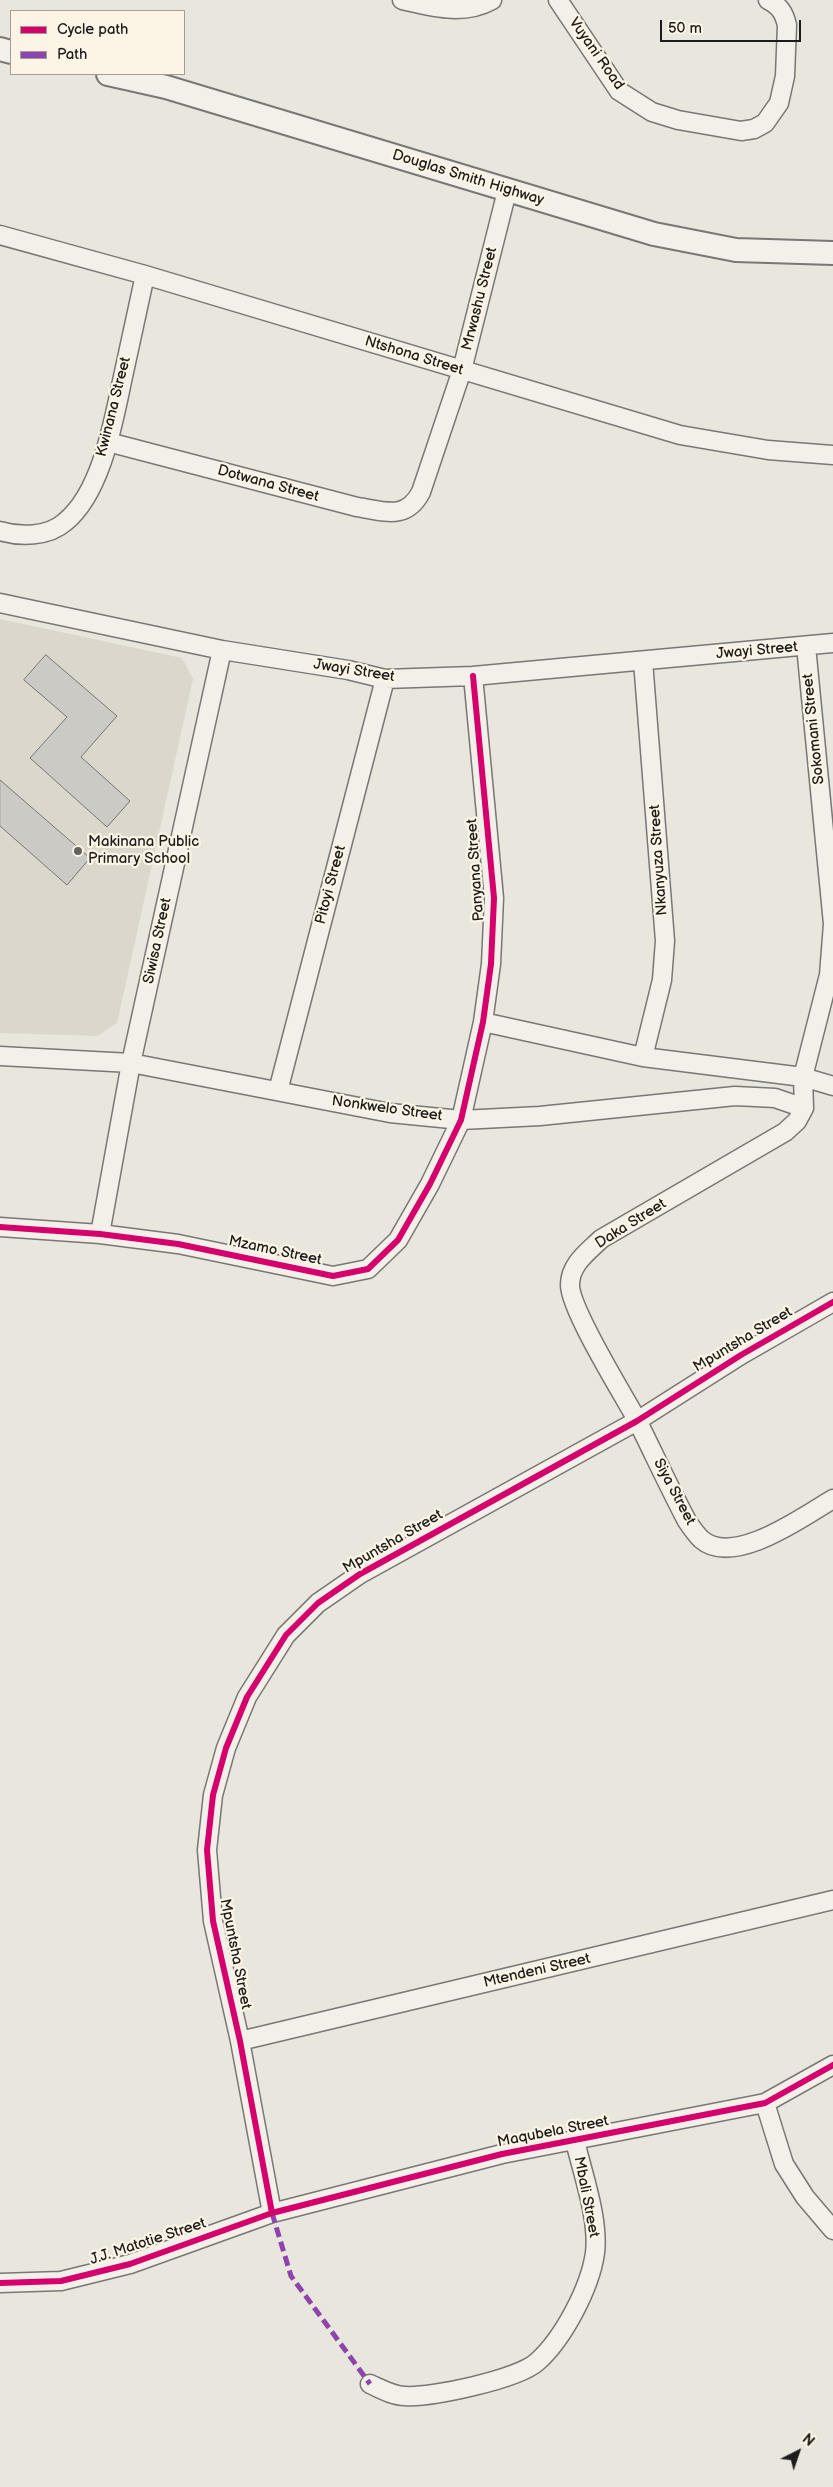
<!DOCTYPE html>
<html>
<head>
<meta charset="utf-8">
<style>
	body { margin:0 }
	#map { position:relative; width:833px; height:2487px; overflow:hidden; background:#e9e6de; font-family:"Balsamiq Sans",sans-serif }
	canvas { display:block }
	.legend { position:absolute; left:10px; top:10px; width:175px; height:65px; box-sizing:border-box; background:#fcf5e5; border:1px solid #a29e95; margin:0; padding:6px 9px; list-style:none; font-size:15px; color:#1c1c1c }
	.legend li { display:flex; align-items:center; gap:10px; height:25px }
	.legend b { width:25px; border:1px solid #a29e95 }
	.north { position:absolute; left:773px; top:2427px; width:50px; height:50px; -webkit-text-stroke:4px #fcf5e5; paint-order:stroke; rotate:41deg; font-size:14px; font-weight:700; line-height:20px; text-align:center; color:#1c1c1c }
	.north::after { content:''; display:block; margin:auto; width:18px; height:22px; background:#1c1c1c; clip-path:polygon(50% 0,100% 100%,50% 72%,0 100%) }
	.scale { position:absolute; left:660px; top:20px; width:141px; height:22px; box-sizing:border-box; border:2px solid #1c1c1c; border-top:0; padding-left:6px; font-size:15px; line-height:18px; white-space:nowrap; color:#1c1c1c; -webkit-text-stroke:4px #fcf5e5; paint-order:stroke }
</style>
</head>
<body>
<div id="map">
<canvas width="833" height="2487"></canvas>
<ul class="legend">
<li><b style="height:6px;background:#d6006c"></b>Cycle path</li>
<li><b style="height:6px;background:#8e44ad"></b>Path</li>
</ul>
<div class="north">N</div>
<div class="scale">50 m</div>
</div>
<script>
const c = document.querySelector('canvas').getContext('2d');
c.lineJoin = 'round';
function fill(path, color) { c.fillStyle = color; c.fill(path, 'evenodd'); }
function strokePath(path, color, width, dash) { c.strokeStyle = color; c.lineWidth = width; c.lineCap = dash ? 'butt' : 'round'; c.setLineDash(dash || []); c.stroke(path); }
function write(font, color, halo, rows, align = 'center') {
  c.font = font + ' "Balsamiq Sans",sans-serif'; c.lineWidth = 4.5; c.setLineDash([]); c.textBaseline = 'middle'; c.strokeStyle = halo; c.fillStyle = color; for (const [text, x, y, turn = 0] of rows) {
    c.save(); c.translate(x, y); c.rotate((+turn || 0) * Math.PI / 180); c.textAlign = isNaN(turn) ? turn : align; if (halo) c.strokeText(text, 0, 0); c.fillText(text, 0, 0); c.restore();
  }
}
const built = new Path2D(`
	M0 619 182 658 193 679 117 1023 98 1036 0 1033Z`);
const building = new Path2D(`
	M46 655 117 716 81 757 130 801 107 827 30 758 67 717 24 680Z
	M0 780 90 858 67 885 0 826Z`);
const minor = new Path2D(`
	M402 0C433 7 463 16 492 0
	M558 0 619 91 652 112 678 120 741 131 754 129 765 123 779 103 785 76 787 25C784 13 780 6 768 0
	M0 235 145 275 680 435 768 450 833 455
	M108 442 357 507C384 511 406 521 421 492L462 370 507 191
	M0 531C20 537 48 537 65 522 103 491 114 417 124 372 131 340 138 307 145 275
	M0 603 222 650 348 670 385 679 473 676 833 643
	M806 646 833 924 829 975 803 1077 804 1108 797 1121 785 1132 601 1239C588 1252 570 1264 570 1285 570 1309 622 1393 636 1418 653 1452 669 1487 687 1521 691 1527 696 1534 701 1539 733 1568 804 1516 833 1499
	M483 1022 643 1057 803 1077 833 1086
	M0 1056 131 1063 390 1113 461 1120 540 1116 735 1096 775 1098 804 1108
	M643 1057 662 980 665 941 643 661
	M278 1091 385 679
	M0 1227 100 1234 178 1244 333 1276 368 1269 398 1240 430 1184 461 1120 483 1022 491 964 494 898 473 676
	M100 1234 131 1063 222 650
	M240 2041 833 1900
	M765 2103 784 2164 805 2197 833 2230
	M272 2213 240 2041 213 1921 207 1850 213 1795 226 1748 247 1697 286 1635 318 1603 360 1574 637 1421 741 1355 833 1302
	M0 2283 61 2281 130 2264 272 2213 502 2154 765 2103 833 2065
	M370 2384C381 2389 393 2396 405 2396 431 2398 518 2379 537 2362 563 2339 590 2288 595 2253 599 2219 583 2175 575 2141`);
const tertiary = new Path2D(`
	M0 49 11 52
	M108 74 166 87 654 234 736 250 833 253`);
const quiet = new Path2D(`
	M272 2213 291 2276 370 2384`);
const cycleway = new Path2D(`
	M0 1227 100 1234 178 1244 333 1276 368 1269 398 1240 430 1184 461 1120 483 1022 491 964 494 898 473 676
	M272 2213 240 2041 213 1921 207 1850 213 1795 226 1748 247 1697 286 1635 318 1603 360 1574 637 1421 741 1355 833 1302
	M0 2283 61 2281 130 2264 272 2213 502 2154 765 2103 833 2065`);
const markers = [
	[78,851,5,"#646360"]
];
const streetNames = [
	["Vuyani Road",596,54,55],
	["Douglas Smith Highway",468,178,17],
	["Mrwashu Street",480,299,-76],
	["Ntshona Street",414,356,17],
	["Kwinana Street",114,407,-76],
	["Dotwana Street",268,484,15],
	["Jwayi Street",757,651,-5],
	["Jwayi Street",354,671,9],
	["Sokomani Street",814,729,-96],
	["Nkanyuza Street",659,860,-94],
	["Panyana Street",476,870,-94],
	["Pitoyi Street",331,885,-75],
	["Siwisa Street",158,941,-78],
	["Nonkwelo Street",387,1109,8],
	["Daka Street",631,1224,-32],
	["Mzamo Street",275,1251,12],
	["Mpuntsha Street",743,1340,-31],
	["Siya Street",674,1492,62],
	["Mpuntsha Street",393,1542,-30],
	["Mpuntsha Street",235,1954,79],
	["Mtendeni Street",537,1971,-13],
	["Maqubela Street",553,2132,-11],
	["Mbali Street",586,2197,79],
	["J.J. Matotie Street",148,2242,-18]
];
const poiNames = [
	["Makinana Public",88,842],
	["Primary School",88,859]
];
fill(built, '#dbd7cd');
fill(building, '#cccac4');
strokePath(building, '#787773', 1);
strokePath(minor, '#787773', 21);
strokePath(tertiary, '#787773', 26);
strokePath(minor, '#f3f0ea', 18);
strokePath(tertiary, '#f3f0ea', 22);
strokePath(quiet, '#8e44ad', 5, [10, 5]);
strokePath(cycleway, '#d6006c', 6);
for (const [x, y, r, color] of markers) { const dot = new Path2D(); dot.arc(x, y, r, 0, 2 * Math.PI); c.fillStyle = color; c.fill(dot); strokePath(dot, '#fcf5e5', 2); }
write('15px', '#1c1c1c', '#fcf5e5', streetNames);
write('15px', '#1c1c1c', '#fcf5e5', poiNames, 'left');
</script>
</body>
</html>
